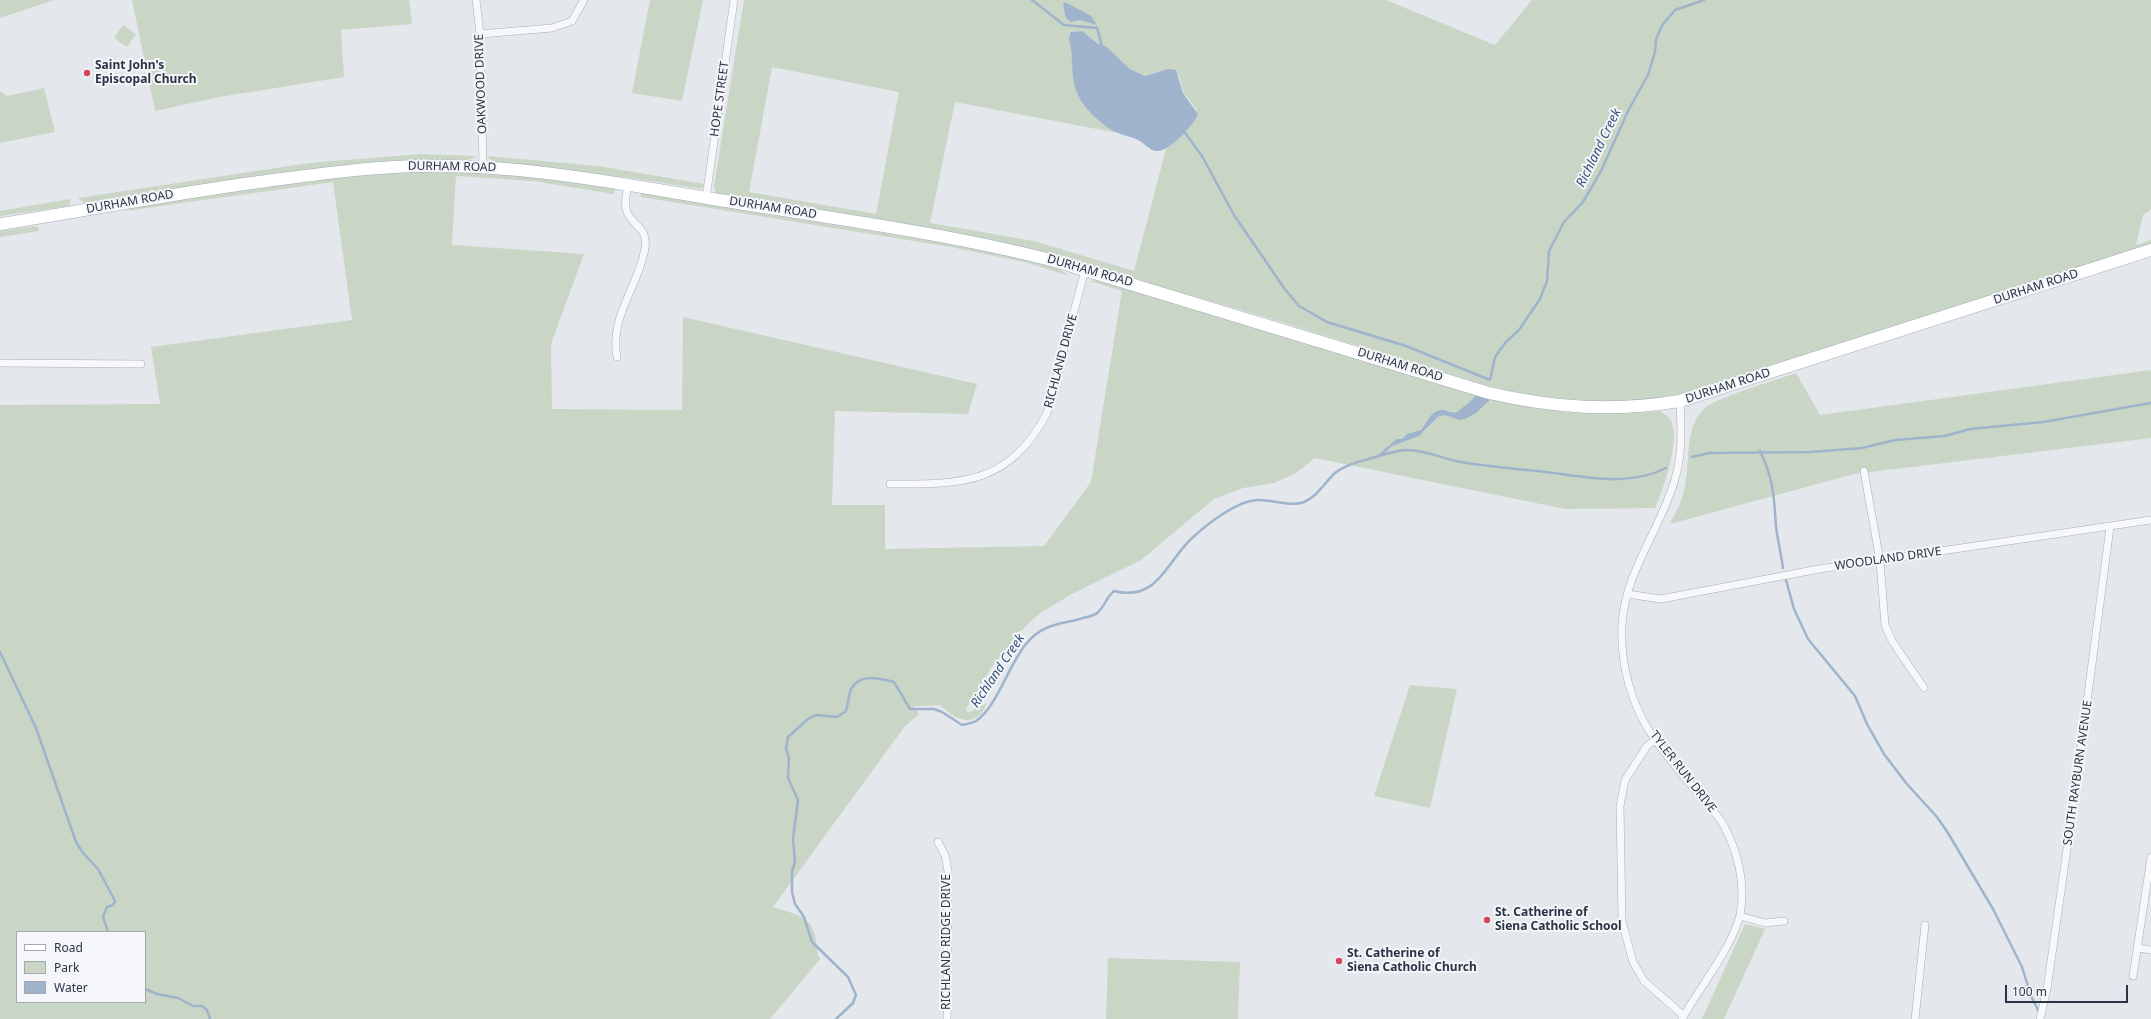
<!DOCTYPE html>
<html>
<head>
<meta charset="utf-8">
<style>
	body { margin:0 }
	#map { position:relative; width:2151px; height:1019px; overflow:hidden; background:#e4e7ec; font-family:"Noto Sans",sans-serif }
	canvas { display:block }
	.legend { position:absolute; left:16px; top:931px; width:130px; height:72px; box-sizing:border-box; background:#f4f6f9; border:1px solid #a4a8b1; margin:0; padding:5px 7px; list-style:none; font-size:12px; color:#2b3445 }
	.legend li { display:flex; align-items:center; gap:8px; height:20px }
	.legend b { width:20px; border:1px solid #a4a8b1 }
	.scale { position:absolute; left:2005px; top:985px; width:123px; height:18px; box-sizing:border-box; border:2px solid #2b3445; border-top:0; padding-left:5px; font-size:12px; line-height:14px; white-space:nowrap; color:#2b3445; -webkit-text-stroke:3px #f4f6f9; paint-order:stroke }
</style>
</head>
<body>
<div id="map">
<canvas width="2151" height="1019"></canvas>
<ul class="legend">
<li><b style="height:5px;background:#fff"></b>Road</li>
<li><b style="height:11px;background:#c9d6c5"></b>Park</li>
<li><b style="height:11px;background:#9fb4cc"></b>Water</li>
</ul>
<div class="scale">100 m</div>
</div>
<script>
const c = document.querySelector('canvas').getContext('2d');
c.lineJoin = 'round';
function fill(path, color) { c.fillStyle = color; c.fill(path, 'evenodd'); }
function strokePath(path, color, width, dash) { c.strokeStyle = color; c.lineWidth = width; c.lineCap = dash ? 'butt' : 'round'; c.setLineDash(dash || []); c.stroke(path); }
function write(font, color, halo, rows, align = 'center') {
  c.font = font + ' "Noto Sans",sans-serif'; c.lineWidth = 4; c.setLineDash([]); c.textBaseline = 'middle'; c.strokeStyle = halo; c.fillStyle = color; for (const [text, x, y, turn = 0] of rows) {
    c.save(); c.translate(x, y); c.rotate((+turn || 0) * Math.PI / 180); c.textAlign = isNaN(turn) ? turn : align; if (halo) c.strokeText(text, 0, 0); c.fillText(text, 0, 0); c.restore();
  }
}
const green = new Path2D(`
	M0 0H54L0 18Z
	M132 0H409L412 24 341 30 344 77 219 97 155 111Z
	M650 0H703L682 101 632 93Z
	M744 0H1386L1495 45 1532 0H2151V209L2143 215 2136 245 2151 240V245L1690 392 1632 402 1594 404 1534 397 1478 383 1265 317 1034 250 988 239 716 193 714 186ZM1064 2 1096 25 1079 20 1064 9ZM1082 31 1097 43 1107 47 1130 69 1145 76 1168 69 1179 75 1184 93 1197 110 1185 132 1166 149 1134 271 1034 241 930 223 955 102 1118 133 1099 122 1077 94 1069 32ZM772 67 899 92 876 214 749 192Z
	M123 25 136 34 127 47 114 38Z
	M44 88 55 132 0 143V91L7 96Z
	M420 154 477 156 467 161 264 176 84 203 78 198 309 163Z
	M488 156 598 166 705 184 701 189 632 178 499 163 489 159Z
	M391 171H474L607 186 615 189 614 194 533 181 456 176 452 245 584 254 551 344 552 409 682 410 683 317 977 384 968 414 835 411 832 505H885V549L1044 546 1091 482 1122 291 1090 281 1103 280 1531 407C1574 414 1617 415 1661 411 1663 414 1668 416 1670 419 1682 437 1663 490 1655 508L1565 509 1315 458 1296 473 1274 483 1243 488 1214 499 1141 560 1072 594 1040 613 1020 632 991 668 966 709 968 713 987 703C975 731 955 719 940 705L913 706 919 714 905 726 773 907C787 912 810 915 814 932 817 941 815 949 820 959L770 1019H0V405L160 404 151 347 352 320 333 182 125 211 133 207 172 198ZM1473 399 1460 420 1444 415 1438 417 1425 431 1413 438 1389 447 1396 440 1402 439 1407 434 1421 430 1429 417 1443 410 1457 412ZM17 932H145V1002H17Z
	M641 193 989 250 1055 266 1069 276 1028 263 951 247 641 197Z
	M71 199 69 206 0 216V211Z
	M35 226 38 227 39 231 0 237V231Z
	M2151 370V438L1854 474 1670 524C1675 513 1682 502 1684 490 1691 465 1683 428 1705 408 1718 397 1776 380 1796 373L1820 415Z
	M1410 685 1457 689 1430 808 1374 796Z
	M1745 924 1765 929 1724 1019H1702Z
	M1108 958 1240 962 1238 1019H1106Z`);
const water = new Path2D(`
	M1065 2 1091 16 1097 25 1079 20 1071 22 1066 18 1063 4Z
	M1082 31 1097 43 1107 47 1130 69 1145 76 1168 69 1176 70 1183 93 1198 114C1195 124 1170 150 1159 151 1150 152 1146 144 1138 140 1132 137 1125 136 1118 133 1103 127 1084 109 1077 93 1070 77 1074 57 1069 39L1070 32Z
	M1475 395 1490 400 1476 413 1465 419 1460 420 1444 415 1438 417 1419 436 1387 448 1396 439H1402L1407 434 1421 430C1427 422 1431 409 1444 410 1449 411 1452 413 1457 412L1473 399Z`);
const stream = new Path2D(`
	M1032 0 1064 25 1097 28 1102 46
	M1183 130 1202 156 1234 215 1284 288 1299 306 1327 322 1406 346 1490 380 1495 357 1505 343 1519 330 1540 299 1547 281 1549 251 1564 222 1583 202 1601 171 1629 109 1648 75 1655 52 1656 39 1663 24 1675 10 1704 0
	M1760 451C1774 480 1774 497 1776 527 1778 541 1781 554 1783 568
	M1379 456 1389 447
	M1692 457 1709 453 1810 452 1862 448 1895 440 1945 436 1970 429 2043 422 2151 403
	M1786 580 1794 609 1808 639 1855 696 1867 724 1884 754 1906 783 1937 817 1948 833 1993 909 2022 967 2031 996 2038 1010
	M0 652 36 728 76 842 83 853 98 869 115 901 113 905 107 907 103 917 108 932
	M145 989 157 994 178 998 193 1006H202L207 1010 210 1019
	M836 1019 853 1003 856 995 848 977 812 942 804 917 795 904 792 892V871L795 862 793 839 798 800 788 778 789 759 786 748 788 737 808 719 816 715 837 717 846 711C848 704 849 695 851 689 860 673 879 678 894 682L910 709H934L942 712 962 725C966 724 973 723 976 721 997 707 1009 664 1026 644 1043 623 1060 625 1083 618 1087 617 1094 616 1097 613 1105 607 1106 597 1114 591 1157 602 1166 563 1191 539 1206 525 1237 500 1259 500 1273 500 1290 507 1304 502 1318 496 1325 482 1335 473 1346 464 1359 462 1372 458 1383 455 1396 450 1408 450 1425 450 1444 459 1461 462 1490 467 1518 469 1546 472 1586 477 1629 487 1666 468`);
const street = new Path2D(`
	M476 0 480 34 483 167
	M480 34 552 28 572 21 584 0
	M706 198 734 0
	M617 357C609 317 639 286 645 248 648 229 635 227 628 214 623 206 627 192 628 183
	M0 363 141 364
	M1680 401C1681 428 1683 452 1675 479 1661 529 1625 571 1622 625 1620 666 1632 708 1656 741 1671 762 1689 782 1705 802 1711 809 1720 817 1724 826 1738 852 1746 885 1740 915 1733 946 1698 990 1682 1019
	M1864 471 1880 561 1885 625 1892 641 1924 688
	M890 484C963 484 1009 485 1047 413L1085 270
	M1627 594 1661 599 1819 569 2151 520
	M1655 740 1647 746 1625 780 1620 806 1622 921 1633 962 1644 981 1684 1016
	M938 842 945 855 948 871 947 1019
	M1740 916 1765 923 1784 921
	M2138 948 2151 950
	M2133 976 2151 857
	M1915 1019 1925 925
	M2040 1019 2047 989 2075 793 2110 527`);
const primary = new Path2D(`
	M0 224C94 209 187 191 281 179 327 173 373 167 419 166 517 164 611 182 707 198 823 217 941 232 1055 261L1489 393C1555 408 1613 412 1680 401L2151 250`);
const markers = [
	[87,73,4,"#d1495b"],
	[1487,920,4,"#d1495b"],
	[1339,961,4,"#d1495b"]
];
const poiNames = [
	["Saint John's",95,66],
	["Episcopal Church",95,80],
	["St. Catherine of",1495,913],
	["Siena Catholic School",1495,927],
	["St. Catherine of",1347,954],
	["Siena Catholic Church",1347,968]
];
const streetNames = [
	["OAKWOOD DRIVE",481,84,-92],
	["HOPE STREET",720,99,-82],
	["DURHAM ROAD",452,167,1],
	["DURHAM ROAD",130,202,-10],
	["DURHAM ROAD",773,208,9],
	["DURHAM ROAD",1090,271,16],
	["DURHAM ROAD",2036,287,-18],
	["RICHLAND DRIVE",1061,361,-75],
	["DURHAM ROAD",1400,365,17],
	["DURHAM ROAD",1728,386,-18],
	["WOODLAND DRIVE",1888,559,-8],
	["TYLER RUN DRIVE",1683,772,52],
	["SOUTH RAYBURN AVENUE",2078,773,-82],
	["RICHLAND RIDGE DRIVE",947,942,-90]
];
const waterNames = [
	["Richland Creek",1599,148,-64],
	["Richland Creek",998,671,-56]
];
fill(green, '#c9d6c5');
fill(water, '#9fb4cc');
strokePath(stream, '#9fb4cc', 2.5);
strokePath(street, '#a9aeb7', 8);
strokePath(primary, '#a3abb8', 13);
strokePath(street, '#f7f8fa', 7);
strokePath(primary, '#fff', 12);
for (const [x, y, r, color] of markers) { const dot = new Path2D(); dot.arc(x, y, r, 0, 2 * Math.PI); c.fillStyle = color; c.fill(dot); strokePath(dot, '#f4f6f9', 1.5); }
write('bold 12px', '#2b3445', '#f4f6f9', poiNames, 'left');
write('12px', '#2b3445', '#f4f6f9', streetNames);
write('italic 13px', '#34527a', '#f4f6f9', waterNames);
</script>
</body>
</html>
